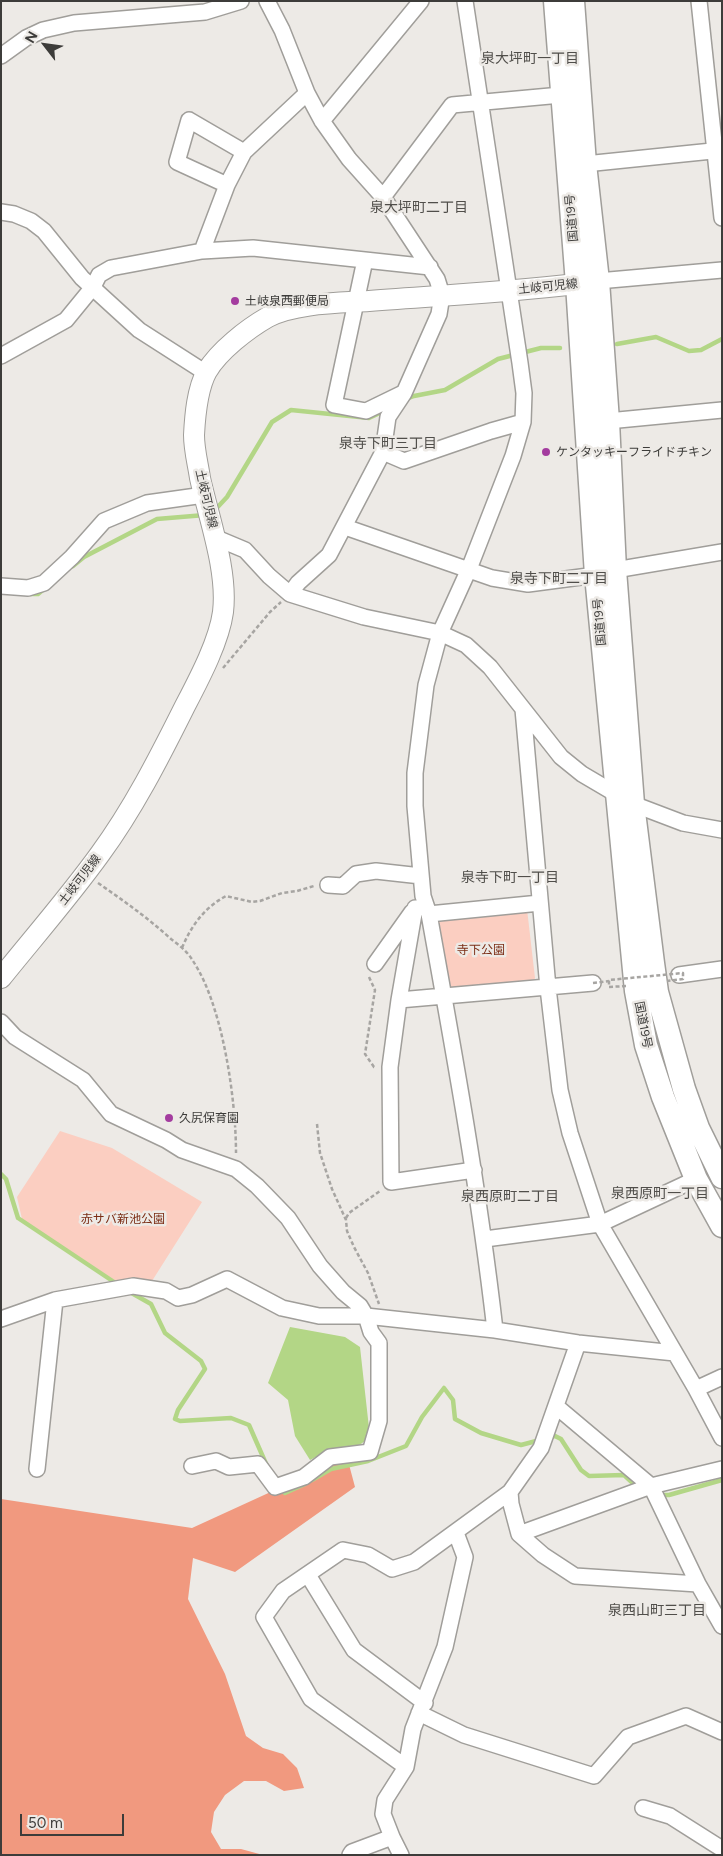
<!DOCTYPE html>
<html>
<head>
<meta charset="utf-8">
<style>
	body { margin:0 }
	#map { position:relative; width:723px; height:1856px; overflow:hidden; background:#edeae6; font-family:Figtree,sans-serif }
	canvas { display:block }
	.frame { position:absolute; inset:0; border:2px solid #3d3c3a; pointer-events:none }
	.north { position:absolute; left:20px; top:20px; width:50px; height:50px; -webkit-text-stroke:4px #edeae6; paint-order:stroke; rotate:300deg; font-size:14px; font-weight:700; line-height:20px; text-align:center; color:#3d3c3a }
	.north::after { content:''; display:block; margin:auto; width:18px; height:22px; background:#3d3c3a; clip-path:polygon(50% 0,100% 100%,50% 72%,0 100%) }
	.scale { position:absolute; left:20px; top:1814px; width:104px; height:22px; box-sizing:border-box; border:2px solid #3d3c3a; border-top:0; padding-left:6px; font-size:15px; line-height:18px; white-space:nowrap; color:#3d3c3a; -webkit-text-stroke:4px #edeae6; paint-order:stroke }
</style>
</head>
<body>
<div id="map">
<canvas width="723" height="1856"></canvas>
<div class="frame"></div>
<div class="north">N</div>
<div class="scale">50 m</div>
</div>
<script>
const c = document.querySelector('canvas').getContext('2d');
c.lineJoin = 'round';
function fill(path, color) { c.fillStyle = color; c.fill(path, 'evenodd'); }
function strokePath(path, color, width, dash) { c.strokeStyle = color; c.lineWidth = width; c.lineCap = dash ? 'butt' : 'round'; c.setLineDash(dash || []); c.stroke(path); }
function write(font, color, halo, rows, align = 'center') {
  c.font = font + ' Figtree,"Noto Sans JP",sans-serif'; c.lineWidth = 5; c.setLineDash([]); c.textBaseline = 'middle'; c.strokeStyle = halo; c.fillStyle = color; for (const [text, x, y, turn = 0] of rows) {
    c.save(); c.translate(x, y); c.rotate((+turn || 0) * Math.PI / 180); c.textAlign = isNaN(turn) ? turn : align; if (halo) c.strokeText(text, 0, 0); c.fillText(text, 0, 0); c.restore();
  }
}
const green = new Path2D(`
	M527 909 535 978 533 982 453 988 448 985 438 919Z
	M60 1131 112 1148 202 1202 152 1281 114 1280 22 1219 17 1197Z`);
const forest = new Path2D(`
	M347 1457 355 1487 235 1572 193 1558 188 1599 225 1674 246 1736 263 1748 283 1754 297 1768 304 1788 284 1791 266 1781H244L225 1795 214 1812 211 1832 221 1849H241L263 1855H1V1499L192 1528Z`);
const water = new Path2D(`
	M290 1327 345 1337 360 1347 369 1428 365 1441 358 1446 331 1449 310 1460 295 1436 288 1400 268 1383Z`);
const stream = new Path2D(`
	M617 344 656 337 689 351 701 350 722 339
	M406 399 414 396 445 390 498 359 541 348H560
	M214 511 227 497 272 422 291 410 369 418 386 410
	M73 566 84 557 157 519 205 515
	M30 594H38L45 588
	M1 1174 6 1179 18 1218 117 1284
	M128 1291 151 1304 165 1333 201 1361 205 1369 178 1410 175 1419 180 1421 231 1418 249 1425 267 1466
	M547 1438 555 1436 561 1439 581 1470 589 1476 624 1475 637 1487
	M312 1480 331 1469 368 1461 406 1446 422 1417 444 1388 453 1400 455 1419 481 1433 521 1445 540 1440
	M280 1487 285 1493 305 1484
	M658 1495H669L722 1480`);
const path = new Path2D(`
	M223 668 270 612 281 602
	M98 883C124 901 148 918 171 939 179 945 188 952 193 961 223 1006 236 1100 236 1153
	M182 948C191 926 204 908 226 896L252 902 260 901 282 893 297 891 314 886
	M369 977 375 990 365 1054 374 1067H376
	M317 1124 320 1153 332 1189 346 1220 347 1231 354 1247 368 1273 379 1304
	M346 1218 349 1213 380 1191`);
const minor = new Path2D(`
	M267 1 282 30 307 93 322 121 349 159 383 197 437 279 442 295 439 314 404 393 388 417 383 452 329 555 298 583 290 594
	M465 1 520 363 524 393 523 422 513 456 469 569 440 633 426 685 415 773V806L423 896 429 914C454 1052 479 1190 495 1330
	M699 1 722 218
	M1 56 26 38 43 30 74 23 205 12 241 1
	M322 121 421 1
	M585 164 722 150
	M227 185 177 162 189 120 244 152
	M383 197 452 105 561 95
	M1 212 14 214 31 221 44 231 82 278 139 330 206 373
	M202 251 227 185 244 152 307 93
	M365 260 334 405 366 411 403 393
	M598 281 722 270
	M1 356 66 320 93 287 99 275 111 268 202 251 253 248 430 267
	M608 421 722 410
	M383 452 404 461 491 431 523 422
	M345 527 492 578 528 584 596 575
	M214 537 245 550 269 576 290 594 364 617 440 633 466 645 490 667 561 757 582 774 633 804 683 823 722 830
	M615 570 722 552
	M1 586 28 588 44 583 72 557 104 521 147 503 204 495
	M523 709 548 988 560 1090 570 1133 600 1224 696 1389 722 1438
	M328 885 343 886 356 874 376 871 421 876
	M415 908 399 1000 390 1067 391 1182 474 1170
	M429 914 540 903
	M375 964 412 912
	M679 975 722 969
	M399 1000 593 983
	M1 1022 15 1037 83 1080 111 1114 166 1140 182 1150 236 1169 257 1186 288 1218 320 1266 343 1292 360 1306 366 1316 371 1332 379 1343V1421L370 1452 330 1457 304 1477 275 1487 258 1464 229 1467 216 1461 192 1466
	M485 1239 600 1224 696 1179
	M1 1319 55 1300 133 1286 166 1291 178 1298 192 1295 227 1279 282 1308 319 1316H366L495 1330 578 1343 675 1353
	M578 1343 541 1448 510 1492 511 1504 519 1534 543 1555 575 1576 698 1584
	M696 1389 722 1377
	M557 1407 651 1486 698 1584 722 1626
	M37 1469 55 1300
	M519 1534 651 1486 722 1469
	M308 1575 354 1650 425 1703
	M419 1713 464 1735 594 1776 628 1737 686 1716 722 1732
	M406 1767 311 1699 264 1617 283 1591 343 1550 368 1555 392 1569 414 1562 510 1492
	M643 1808 670 1816 722 1849
	M392 1837 383 1814 385 1800 406 1767 413 1729 445 1647 465 1557 456 1533
	M350 1855 352 1852 392 1837 401 1855`);
const major = new Path2D(`
	M1 978C34 937 69 897 100 854 133 809 159 758 184 708 198 681 219 642 223 612 228 571 209 519 200 478 198 464 194 450 194 435 195 416 197 389 207 371 219 351 247 329 268 317 295 303 339 303 369 301 444 295 518 292 592 282`);
const highway = new Path2D(`
	M555 1 577 284 596 575 636 991 646 1045 663 1097 696 1179 722 1226
	M573 1 585 164 598 281 608 421 615 570 633 804 653 963 657 992 684 1089 698 1128 722 1177`);
const pathBridge = new Path2D(`
	M593 983 609 981
	M626 986 609 987V980L683 973V979L667 981`);
const markers = [
	[235,301,5,"#a43c9f"],
	[546,452,5,"#a43c9f"],
	[169,1118,5,"#a43c9f"]
];
const streetNames = [
	["国道19号",572,218,-95],
	["土岐可児線",548,287,-6],
	["土岐可児線",206,499,77],
	["国道19号",600,622,-95],
	["土岐可児線",80,880,-52],
	["国道19号",643,1025,79]
];
const poiNames = [
	["土岐泉西郵便局",245,301],
	["ケンタッキーフライドチキン",556,452],
	["久尻保育園",179,1118]
];
const parkNames = [
	["寺下公園",481,950],
	["赤サバ新池公園",123,1219]
];
const neighbourhoodNames = [
	["泉大坪町一丁目",530,59],
	["泉大坪町二丁目",419,208],
	["泉寺下町三丁目",388,444],
	["泉寺下町二丁目",559,579],
	["泉寺下町一丁目",510,878],
	["泉西原町一丁目",660,1194],
	["泉西原町二丁目",510,1197],
	["泉西山町三丁目",657,1611]
];
fill(green, '#fbcec1');
fill(forest, '#f1997f');
fill(water, '#b3d686');
strokePath(stream, '#b3d686', 4.5);
strokePath(minor, '#a09e9a', 18);
strokePath(major, '#a09e9a', 22);
strokePath(highway, '#a09e9a', 25);
strokePath(path, '#a7a5a2', 2.5, [4, 2.5]);
strokePath(minor, '#fff', 15);
strokePath(major, '#fff', 20);
strokePath(highway, '#fff', 22);
strokePath(pathBridge, '#a7a5a2', 2.5, [4, 2.5]);
for (const [x, y, r, color] of markers) { const dot = new Path2D(); dot.arc(x, y, r, 0, 2 * Math.PI); c.fillStyle = color; c.fill(dot); strokePath(dot, '#edeae6', 2); }
write('12px', '#3d3c3a', '#edeae6', streetNames);
write('12px', '#3d3c3a', '#edeae6', poiNames, 'left');
write('12px', '#7b2e16', '#edeae6', parkNames);
write('14px', '#504e4a', '#edeae6', neighbourhoodNames);
</script>
</body>
</html>
